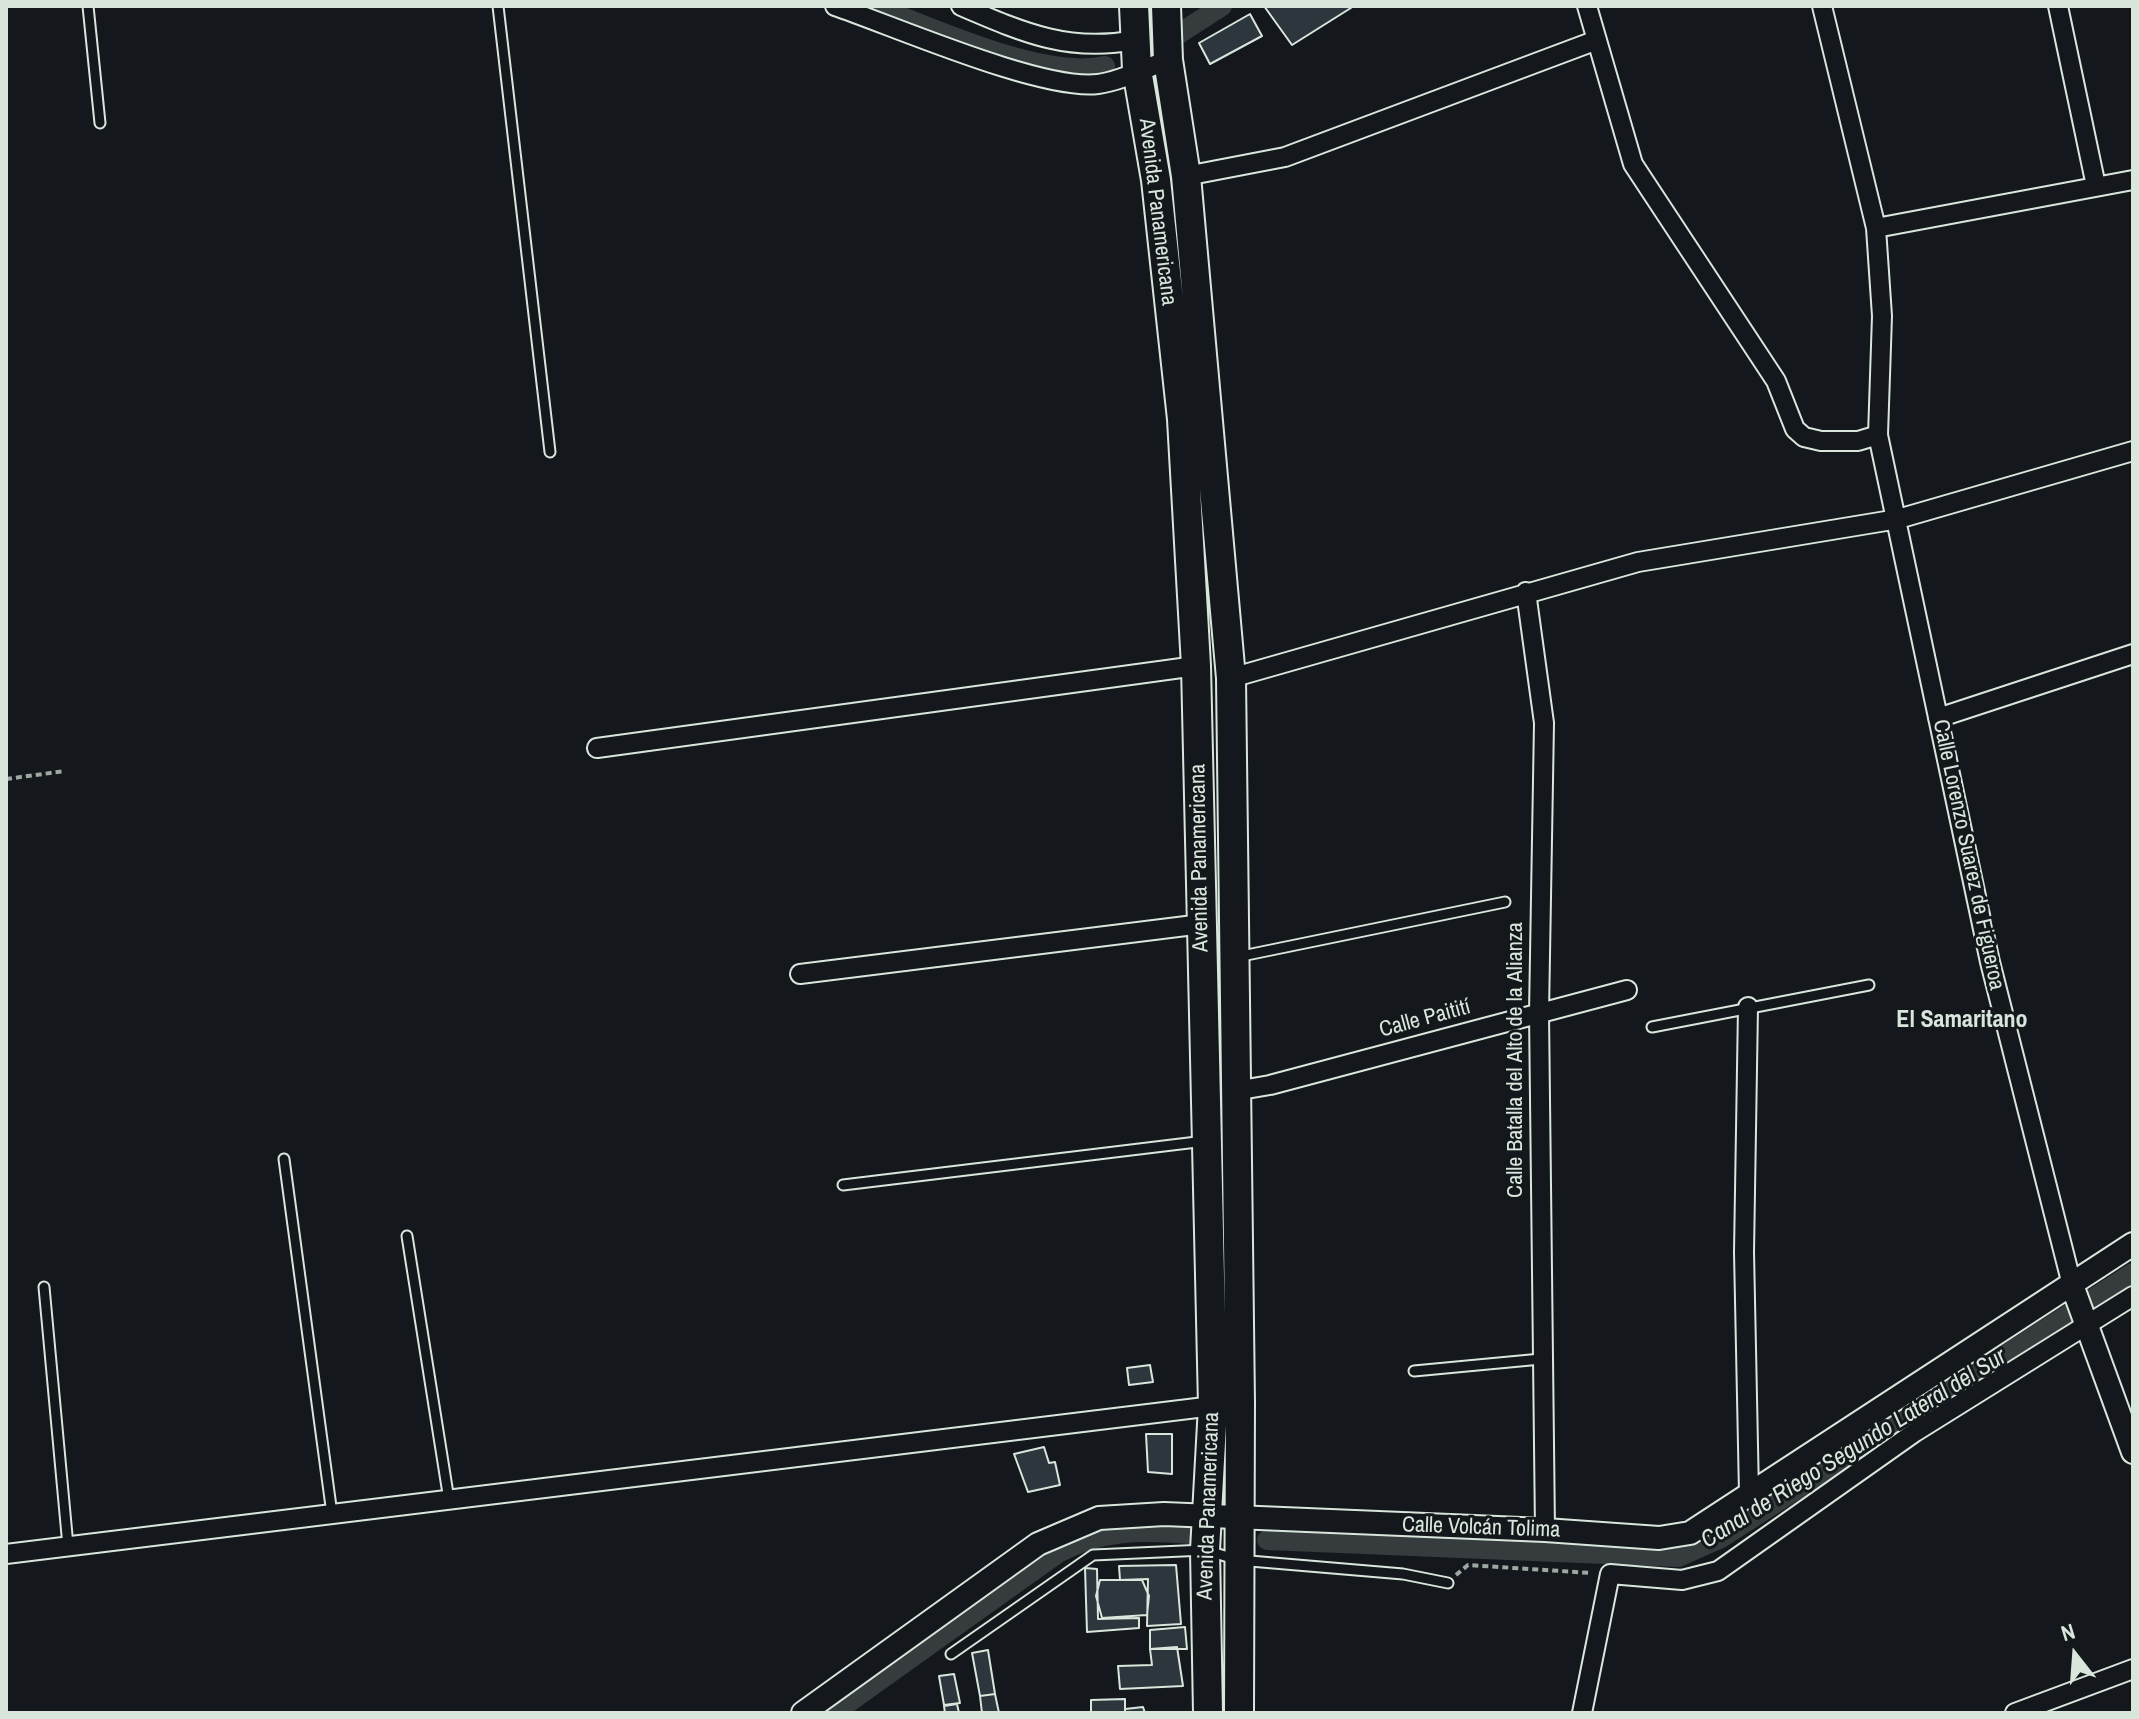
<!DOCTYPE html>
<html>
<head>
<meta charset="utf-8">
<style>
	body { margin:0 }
	#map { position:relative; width:2139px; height:1719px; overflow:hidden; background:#14181c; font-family:"Archivo Narrow",sans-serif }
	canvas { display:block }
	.frame { position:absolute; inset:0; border:8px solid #d8e6dc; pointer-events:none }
	.north { position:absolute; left:2035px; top:1615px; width:80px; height:80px; -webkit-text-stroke:6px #14181c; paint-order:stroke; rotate:343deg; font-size:22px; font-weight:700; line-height:32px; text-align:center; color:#d8e6dc }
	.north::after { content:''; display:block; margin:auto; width:28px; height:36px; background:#d8e6dc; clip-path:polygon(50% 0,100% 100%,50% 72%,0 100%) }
</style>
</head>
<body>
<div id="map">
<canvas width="2139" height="1719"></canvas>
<div class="frame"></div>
<div class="north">N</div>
</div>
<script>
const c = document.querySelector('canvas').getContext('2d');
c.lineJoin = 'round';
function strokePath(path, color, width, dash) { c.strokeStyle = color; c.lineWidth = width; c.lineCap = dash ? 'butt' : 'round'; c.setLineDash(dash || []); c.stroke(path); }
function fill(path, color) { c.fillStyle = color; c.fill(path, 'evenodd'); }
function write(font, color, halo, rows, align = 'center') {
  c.font = font + ' "Archivo Narrow",sans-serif'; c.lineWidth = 6; c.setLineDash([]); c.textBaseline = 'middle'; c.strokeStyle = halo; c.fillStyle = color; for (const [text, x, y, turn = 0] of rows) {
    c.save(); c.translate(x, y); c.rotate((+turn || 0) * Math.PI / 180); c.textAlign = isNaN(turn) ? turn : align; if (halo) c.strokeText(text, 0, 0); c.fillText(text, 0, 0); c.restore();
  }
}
const canal = new Path2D(`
	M875 6C934 29 1045 80 1105 66
	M1174 37 1222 6
	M1267 1540 1678 1557 1721 1538 2133 1273
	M834 1713 1058 1553C1102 1530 1140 1530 1189 1534`);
const building = new Path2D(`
	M1264 6H1354L1292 45Z
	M1250 14 1262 36 1210 64 1199 43Z
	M1150 1365 1153 1382 1129 1385 1127 1368Z
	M1146 1434H1172V1474L1148 1472Z
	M1044 1447 1049 1463 1055 1462 1060 1485 1028 1492 1014 1454Z
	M1176 1565 1181 1624 1147 1626 1148 1579 1120 1580 1119 1566Z
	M1085 1568 1097 1569 1098 1619 1139 1618V1628L1087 1632Z
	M1100 1580H1142L1149 1596 1147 1615 1102 1618 1096 1596Z
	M1185 1627 1187 1649H1150V1630Z
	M1177 1647 1183 1686 1120 1689 1118 1666 1152 1665 1150 1649Z
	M988 1650 995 1694 980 1696 972 1653Z
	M954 1674 960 1703 944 1705 939 1676Z
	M995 1694 999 1713H982L980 1696Z
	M1125 1699V1713H1091V1700Z
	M957 1704 959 1713H945L944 1706Z
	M1143 1707 1145 1713H1125V1709Z`);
const path = new Path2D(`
	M6 779 65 771
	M1456 1575 1468 1565 1591 1573`);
const service = new Path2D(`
	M88 6 100 123
	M498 6 550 452
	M1237 957 1505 902
	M1652 1027 1869 985
	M284 1159 332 1514
	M843 1185 1205 1141
	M407 1236 449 1500
	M44 1287 68 1546
	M1414 1371 1541 1359
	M951 1654 1093 1555 1205 1550 1238 1560 1403 1574 1448 1583`);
const minor = new Path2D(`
	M835 6C894 26 1042 91 1098 84 1121 81 1146 68 1168 60
	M961 6C1022 32 1068 53 1135 40
	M1587 6 1633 164 1776 381 1795 429 1804 437 1821 441H1858L1878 435
	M1822 6 1876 228 1882 316 1878 435 1990 962 2072 1285
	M2058 6 2096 186
	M1186 176 1285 157 1597 40
	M1876 228 2133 180
	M1526 592 1544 723 1539 1013 1545 1530
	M1231 678 1638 562 1898 519 2133 451
	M1938 718 2133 654
	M597 748 1196 666
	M800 974 1202 924
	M1748 1007 1744 1252 1749 1494
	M1235 1091 1270 1085 1627 990
	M6 1554 1213 1406
	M1582 1713 1610 1574 1682 1580 1718 1571 1915 1432 2133 1296
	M2015 1713 2133 1669`);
const tertiary = new Path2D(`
	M2072 1285 2133 1452
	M803 1713 1038 1544 1099 1518 1164 1514 1545 1530 1659 1538 1690 1533 2133 1244`);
const primary = new Path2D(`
	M1134 6 1137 70 1156 180 1182 419 1196 666 1213 1406 1205 1550 1208 1713
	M1166 6 1168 60 1186 176 1231 678 1240 1403 1239 1713`);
const streetNames = [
	["Avenida Panamericana",1157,212,83],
	["Calle Lorenzo Suarez de Figueroa",1968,855,78],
	["Avenida Panamericana",1200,858,-91],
	["Calle Paitití",1425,1019,-15],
	["Calle Batalla del Alto de la Alianza",1516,1060,-90],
	["Avenida Panamericana",1209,1506,-88],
	["Calle Volcán Tolima",1481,1528,2]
];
const neighbourhoodNames = [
	["El Samaritano",1962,1021]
];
const waterNames = [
	["Canal de Riego Segundo Lateral del Sur",1854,1449,-32]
];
strokePath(canal, '#363b3e', 20);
fill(building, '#2c363c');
strokePath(building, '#d8e6dc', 2);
strokePath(service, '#d8e6dc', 13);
strokePath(minor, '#d8e6dc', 22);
strokePath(tertiary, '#d8e6dc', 26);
strokePath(primary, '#d8e6dc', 32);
strokePath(path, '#9da8a2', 4, [6, 4]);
strokePath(service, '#14181c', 9);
strokePath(minor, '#14181c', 18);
strokePath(tertiary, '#14181c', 22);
strokePath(primary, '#14181c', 28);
write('22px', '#d8e6dc', '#14181c', streetNames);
write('bold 24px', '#d8e6dc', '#14181c', neighbourhoodNames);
write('italic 24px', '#d8e6dc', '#14181c', waterNames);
</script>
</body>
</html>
